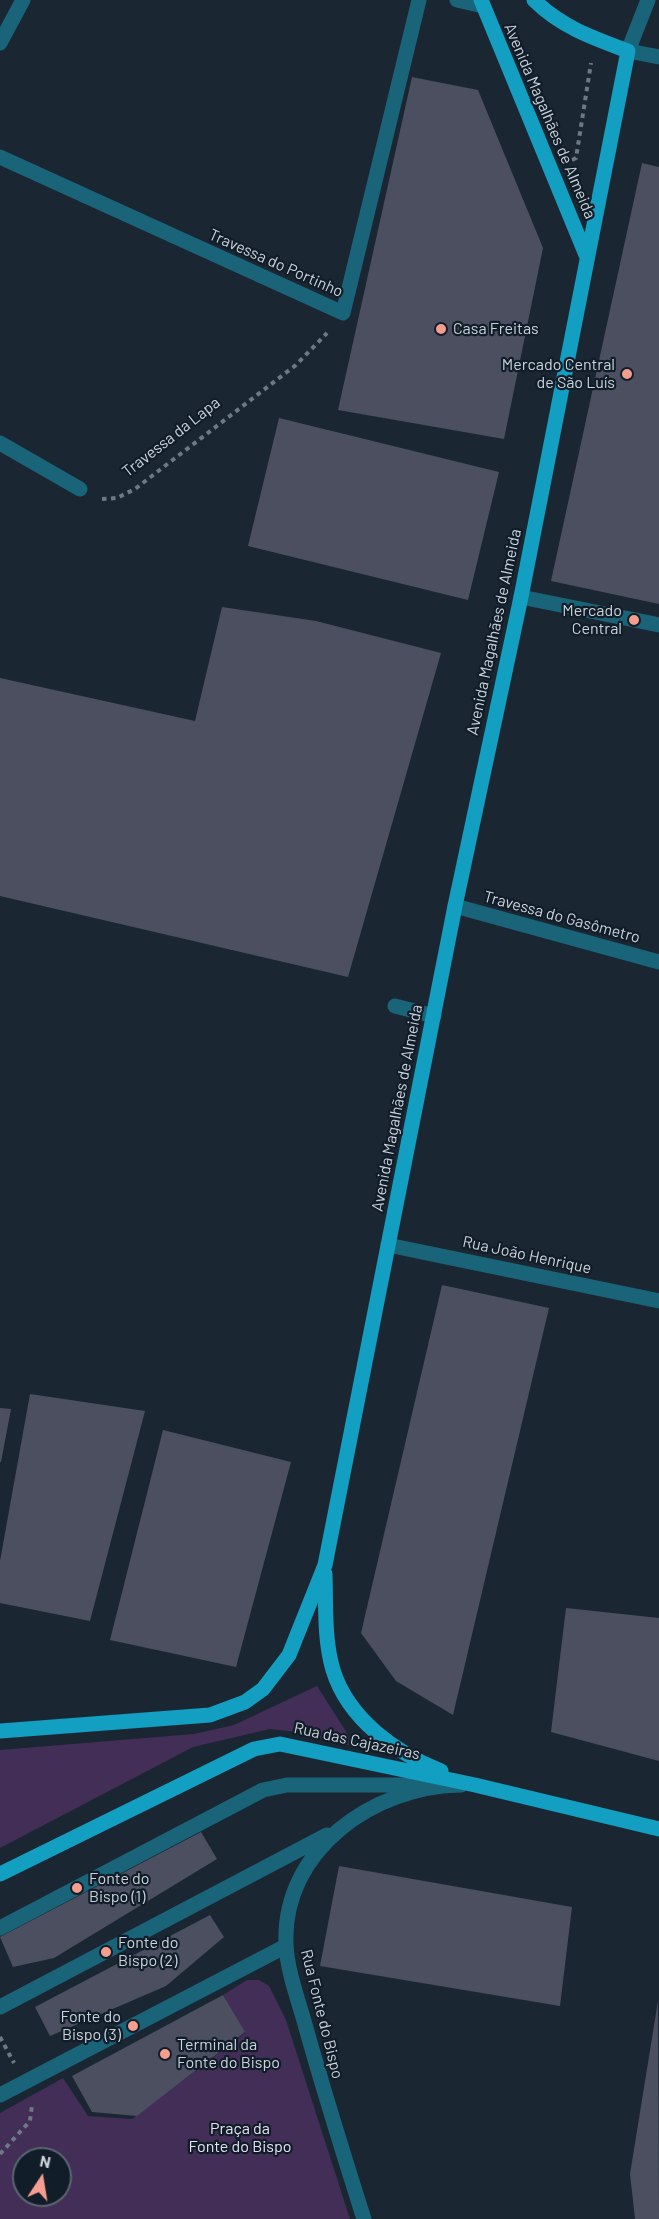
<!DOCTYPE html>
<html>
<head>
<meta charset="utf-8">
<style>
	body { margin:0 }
	#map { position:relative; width:659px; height:2219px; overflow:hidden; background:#1a2733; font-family:Barlow,sans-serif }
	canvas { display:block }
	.north { position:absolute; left:12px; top:2147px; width:60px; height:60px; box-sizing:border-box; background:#111d29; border:2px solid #5b6570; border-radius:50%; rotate:12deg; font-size:16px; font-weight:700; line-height:24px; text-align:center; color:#cad2da }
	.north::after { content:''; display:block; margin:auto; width:21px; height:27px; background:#f59d8e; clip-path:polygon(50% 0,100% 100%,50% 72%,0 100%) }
</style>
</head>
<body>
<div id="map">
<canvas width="659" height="2219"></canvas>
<div class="north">N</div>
</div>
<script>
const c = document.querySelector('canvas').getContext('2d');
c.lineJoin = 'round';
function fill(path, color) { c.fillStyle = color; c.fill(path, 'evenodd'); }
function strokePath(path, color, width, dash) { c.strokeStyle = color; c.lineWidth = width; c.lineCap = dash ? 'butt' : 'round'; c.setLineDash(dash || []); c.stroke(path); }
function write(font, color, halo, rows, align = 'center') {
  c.font = font + ' Barlow,sans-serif'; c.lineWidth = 4.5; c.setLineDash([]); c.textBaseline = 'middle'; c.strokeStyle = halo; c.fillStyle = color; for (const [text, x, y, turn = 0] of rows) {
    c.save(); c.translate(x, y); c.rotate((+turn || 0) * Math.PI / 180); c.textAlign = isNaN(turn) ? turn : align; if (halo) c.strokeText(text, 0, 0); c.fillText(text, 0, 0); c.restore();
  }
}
const green = new Path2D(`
	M317 1686 356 1747 296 1732 270 1729 193 1747 0 1848V1750L194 1734 234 1725Z
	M247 1980H259L269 1986 286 2020 350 2219H0V2113L63 2078 88 2116 132 2119 245 2033 223 1995ZM24 2159H60V2195H24Z`);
const building = new Path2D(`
	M412 77 478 90 543 248 504 439 338 410Z
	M642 163 659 167V604L551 581Z
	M279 418 499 472 468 600 248 546Z
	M222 607 316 621 441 653 348 977 0 896V678L195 721Z
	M442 1285 549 1308 453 1715 396 1681 361 1633Z
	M30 1394 145 1411 90 1621 0 1603V1561Z
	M0 1408 11 1409 1 1462H0Z
	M163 1430 291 1462 236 1667 110 1640Z
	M566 1608 659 1618V1761L551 1732Z
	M201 1832 217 1859 54 1958 13 1967 0 1937Z
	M339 1866 572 1907 560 2006 320 1966Z
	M210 1915 224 1937 166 1986 50 2036 35 2007Z
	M223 1995 245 2032 137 2116 92 2112 72 2076Z
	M658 2001 659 2219H635L630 2174Z`);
const path = new Path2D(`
	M572 160 576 158 591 63
	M102 499 117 498 135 489 296 365 327 333
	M0 2037 14 2063
	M0 2154 30 2121 32 2105`);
const minor = new Path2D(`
	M457 0 483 6
	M648 0 628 51 659 57
	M0 43 23 0
	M0 157 343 313 419 0
	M0 443 80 489
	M521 597 659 625
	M455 906 659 962
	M395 1006 434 1016
	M388 1245 659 1301
	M0 1928 263 1790 287 1785H418
	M0 2007 327 1835
	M0 2095 286 1946
	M364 2219C344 2156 324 2092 306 2028 299 2002 287 1971 286 1944 282 1850 374 1786 461 1785`);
const major = new Path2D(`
	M481 0 586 255
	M325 1574C326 1605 324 1640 333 1670 348 1719 396 1753 441 1771
	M0 1731 210 1715 245 1702 263 1689 289 1655 325 1565 455 906 521 597 628 51C593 38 561 27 534 0
	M0 1874 254 1749 280 1744 475 1785 659 1829`);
const markers = [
	[441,329,6,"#f59d8e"],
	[627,374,6,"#f59d8e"],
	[634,620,6,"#f59d8e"],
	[77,1888,6,"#f59d8e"],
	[106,1952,6,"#f59d8e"],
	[133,2026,6,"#f59d8e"],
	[165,2054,6,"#f59d8e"]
];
const streetNames = [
	["Avenida Magalhães de Almeida",550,121,67],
	["Travessa do Portinho",276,263,24],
	["Travessa da Lapa",171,437,-38],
	["Avenida Magalhães de Almeida",494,632,-78],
	["Travessa do Gasômetro",562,917,15],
	["Avenida Magalhães de Almeida",397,1108,-79],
	["Rua João Henrique",527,1255,12],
	["Rua das Cajazeiras",357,1741,12],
	["Rua Fonte do Bispo",322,2014,76]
];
const poiNames = [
	["Casa Freitas",453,329],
	["Mercado Central",615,365,"right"],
	["de São Luís",615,383,"right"],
	["Mercado",622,611,"right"],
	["Central",622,629,"right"],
	["Fonte do",89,1879],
	["Bispo (1)",89,1897],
	["Fonte do",118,1943],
	["Bispo (2)",118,1961],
	["Fonte do",121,2017,"right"],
	["Bispo (3)",121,2035,"right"],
	["Terminal da",177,2045],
	["Fonte do Bispo",177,2063]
];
const parkNames = [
	["Praça da",240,2129],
	["Fonte do Bispo",240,2147]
];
fill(green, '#422e57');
fill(building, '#4c4f60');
strokePath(path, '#6e7983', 4, [4.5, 4.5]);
strokePath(minor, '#1a6479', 15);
strokePath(major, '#129fc1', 15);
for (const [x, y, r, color] of markers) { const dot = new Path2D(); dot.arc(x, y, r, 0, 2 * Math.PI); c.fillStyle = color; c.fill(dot); strokePath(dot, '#111d29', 2); }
write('16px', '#cad2da', '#111d29', streetNames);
write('16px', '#cad2da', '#111d29', poiNames, 'left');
write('16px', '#e8dff3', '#111d29', parkNames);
</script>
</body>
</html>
